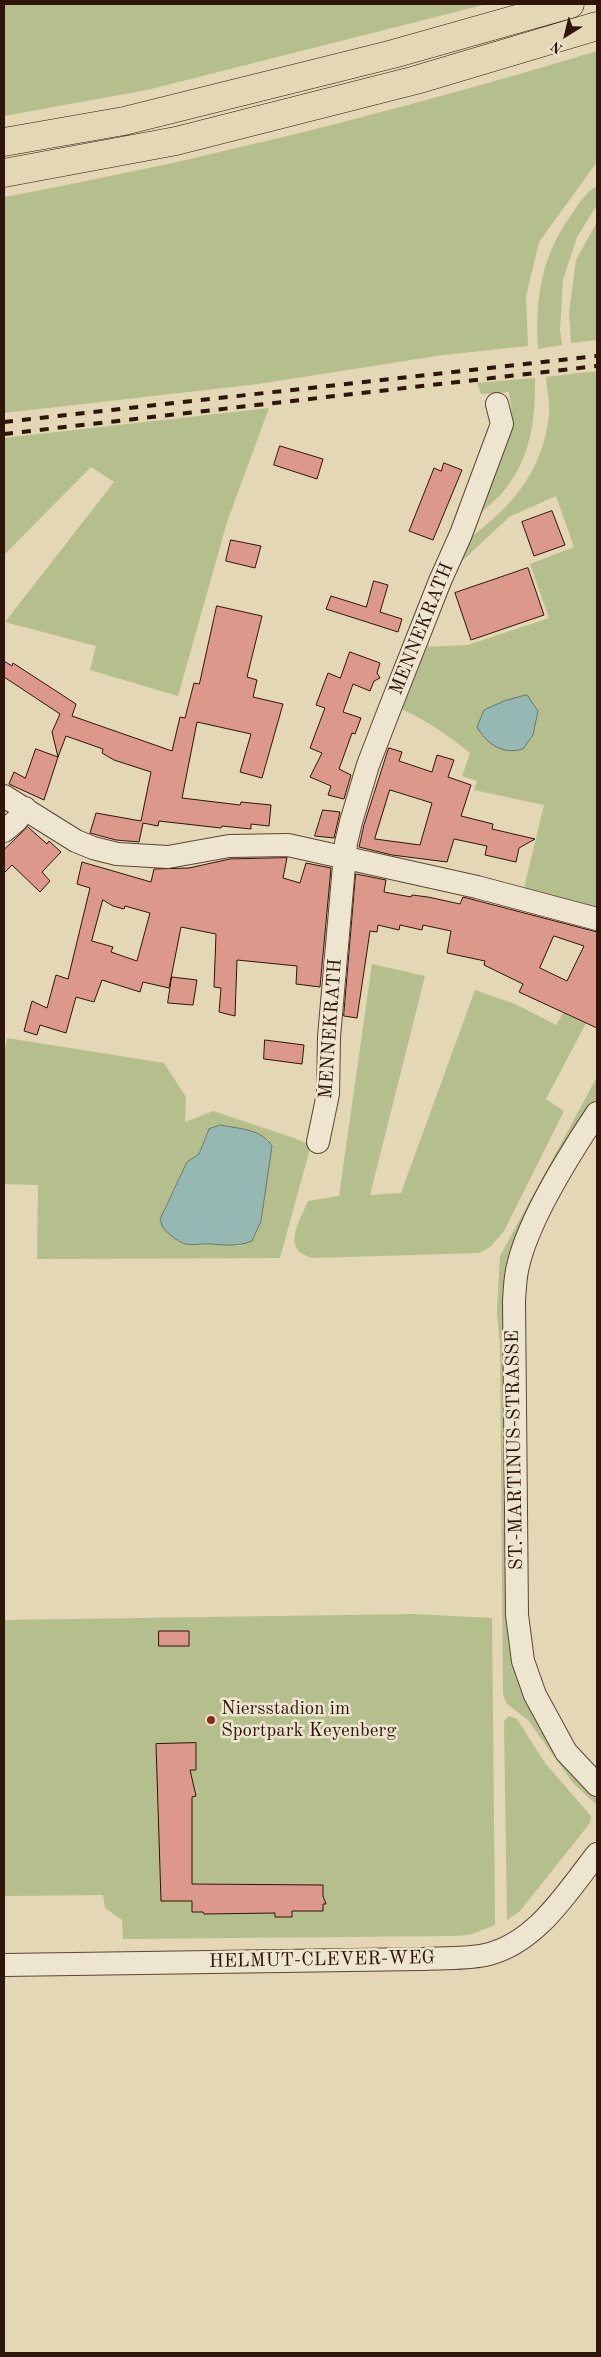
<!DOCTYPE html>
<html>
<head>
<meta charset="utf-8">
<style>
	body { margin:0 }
	#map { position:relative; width:601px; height:2357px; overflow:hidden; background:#e3d7b5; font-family:"Old Standard TT",serif }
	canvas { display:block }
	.frame { position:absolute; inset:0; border:5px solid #2e1409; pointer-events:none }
	.north { position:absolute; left:541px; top:10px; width:50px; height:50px; -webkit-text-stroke:4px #ede5cf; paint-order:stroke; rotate:216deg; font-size:14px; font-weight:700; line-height:20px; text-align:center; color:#2e1409 }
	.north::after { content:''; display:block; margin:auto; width:18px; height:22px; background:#2e1409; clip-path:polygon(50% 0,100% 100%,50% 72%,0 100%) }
</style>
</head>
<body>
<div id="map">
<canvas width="601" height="2357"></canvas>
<div class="frame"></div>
<div class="north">N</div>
</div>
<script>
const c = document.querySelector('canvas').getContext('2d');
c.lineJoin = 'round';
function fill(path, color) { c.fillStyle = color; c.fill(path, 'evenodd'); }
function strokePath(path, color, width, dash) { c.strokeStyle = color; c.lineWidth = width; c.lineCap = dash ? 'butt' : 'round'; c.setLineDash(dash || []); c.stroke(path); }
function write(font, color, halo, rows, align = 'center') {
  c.font = font + ' "Old Standard TT",serif'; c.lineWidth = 5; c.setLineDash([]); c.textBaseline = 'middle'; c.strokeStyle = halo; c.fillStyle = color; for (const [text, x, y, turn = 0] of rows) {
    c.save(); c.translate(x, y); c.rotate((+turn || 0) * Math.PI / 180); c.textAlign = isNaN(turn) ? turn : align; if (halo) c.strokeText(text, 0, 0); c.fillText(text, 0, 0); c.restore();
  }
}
const green = new Path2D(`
	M4 4H487L147 90 4 116Z
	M597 51V162L539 242 526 296 528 346 443 355 258 384 4 413V197C204 160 402 110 597 51Z
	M597 186V205L577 237 563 280 560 330 562 345 538 349C535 295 542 254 574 211 580 202 587 191 597 186Z
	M597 222V340L571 343 569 313 576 260Z
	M597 371V908L524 888 544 805 474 790 477 781 462 776 470 753C448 735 423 718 397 707L422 647 468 645 549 618 530 564 574 547 556 496 509 517 460 563 461 545C508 510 542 476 549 415 550 403 547 389 546 377Z
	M535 378C535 419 532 454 506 488 498 499 485 508 476 518L506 439 512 415 509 392 481 394 477 383Z
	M269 408 227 522 178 696 90 670 96 646 5 622 114 482 91 467 4 555V438Z
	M372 964 425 976 370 1195 401 1193 475 990 515 1004 556 1025 563 1013 586 1023 546 1099 564 1111 504 1231 490 1247 479 1253 313 1258C280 1250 300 1221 308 1201L339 1196Z
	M7 1038 164 1063 186 1097 185 1122 213 1111 294 1138 311 1145 280 1258 37 1259 38 1185 4 1184V1056ZM206 1135 267 1138 272 1146 261 1221 239 1246 204 1244 188 1245 179 1242 173 1236 165 1207 187 1162 199 1154Z
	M597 1077V1098L555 1169 506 1334 503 1444 512 1633 597 1794V1805L573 1783 528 1720 507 1704 503 1694 500 1346 497 1312 500 1256Z
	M414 1614 492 1618 495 1925 469 1935 452 1936 123 1939 122 1920 105 1908 103 1895 4 1896V1620Z
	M509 1716 517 1719 545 1763 591 1816 590 1823 520 1911 507 1920 504 1721Z`);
const water = new Path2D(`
	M527 695 538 711 533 735 523 749C502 755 487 744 477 727L484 710 504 701Z
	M221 1125C239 1129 262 1129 272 1146L261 1221 252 1241C237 1247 225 1245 210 1244 193 1243 188 1249 173 1237 164 1229 164 1232 160 1219L187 1162 199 1154 209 1129Z`);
const building = new Path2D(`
	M280 446 323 459 317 479 274 465Z
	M444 463 462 470 433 540 409 531 434 468 441 471Z
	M552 511 565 545 534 556 522 522Z
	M231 540 261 546 255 568 226 561Z
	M528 568 544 615 471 640 455 593Z
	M374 581 388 585 380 612 402 619 398 632 326 609 331 596 366 607Z
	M217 606 262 616 247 677 257 680 253 697 283 704 262 778 240 772 251 734 197 722 182 798 240 805 241 802 271 805 269 826 251 824V829L222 826 221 828 159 821 158 826 143 823 139 842 116 840 90 833 96 813 141 821 151 772 114 760 102 753 103 749 66 736 58 757 52 732 60 714 4 677V661L12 666 13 663 76 704 72 716 172 751 180 717 185 718 194 683 199 684Z
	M350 652 380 663 377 673 380 678 374 681 370 691 353 684 343 712 361 718 355 734 352 733 339 769 351 775 344 799 328 795 331 786 310 777 322 753 310 748 325 708 316 705 328 673 340 678Z
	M389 748 402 752 399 761 432 772 437 755 454 760 448 777 471 785 461 816 493 824 492 829 535 839 519 848 516 862 485 855 487 846 454 839 447 862 392 855 359 847 364 825ZM390 790 432 803 420 845 375 839Z
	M36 749 58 757 44 800 9 784 14 772 25 778Z
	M323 810 340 812 334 838 315 836Z
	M28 827 47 844 49 841 61 852 42 872 50 881 40 892 12 865 4 873V850Z
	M287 858 283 878 300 883 306 863 331 868 320 987 296 984 297 966 237 960 235 1016 219 1012 221 988 214 987 216 934 181 927 169 988 143 982 140 992 102 980 94 1002 76 997 66 1033 40 1025 37 1035 24 1031 32 1001 47 1008 56 975 68 979 90 888 77 884 82 862 151 882 154 869 189 868 230 859ZM103 900 113 906 124 909 125 906 150 913 137 961 111 952 113 947 92 941Z
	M356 874 386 880 384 892 411 897 412 895 428 897 460 904 463 897 597 932V1028L519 992 523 984 484 965 485 961 447 953 451 931 423 925 422 930 400 925 399 930 378 925 377 932 370 931 357 1018 344 1016ZM554 936 584 946 567 981 540 968Z
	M172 977 197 980 193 1005 168 1003Z
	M265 1040 304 1045 302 1064 264 1059Z
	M159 1631H189V1646H159Z
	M196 1743V1770H190L196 1796 192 1797V1884L323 1885V1896L326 1904H323V1911H292V1917H275V1913L204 1914 203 1912H192V1901H161L156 1744Z`);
const minor = new Path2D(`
	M4 796 76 841 93 848 117 854 168 857 229 846 288 845 477 887 597 919
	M4 831 17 820 25 808
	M597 1113C571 1152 528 1221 518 1266 515 1277 515 1289 514 1300L517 1615 523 1661 535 1695 566 1752 597 1785
	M318 1142 328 1094 329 1037 336 957 346 843 351 822 368 765 388 713 440 581 461 534 502 424 497 404
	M4 1965 420 1959C441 1958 465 1959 485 1955 536 1944 567 1892 597 1854`);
const highway = new Path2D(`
	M4 142 124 121 393 54 570 4
	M4 173 176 141 416 80 597 26`);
const rail = new Path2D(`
	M4 422 597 356
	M4 434 597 366`);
const markers = [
	[211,1720,5,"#8f2418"]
];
const streetNames = [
	["MENNEKRATH",422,629,-68],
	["MENNEKRATH",331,1029,-86],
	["ST.-MARTINUS-STRASSE",515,1450,-91],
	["HELMUT-CLEVER-WEG",322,1960,-1]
];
const poiNames = [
	["Niersstadion im",221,1709],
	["Sportpark Keyenberg",221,1731]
];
fill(green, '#b5be8d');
fill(water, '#96b8b2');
strokePath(water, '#6c766e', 1);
fill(building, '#dc998b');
strokePath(building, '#2e1409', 1);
strokePath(minor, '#5b4534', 24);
strokePath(highway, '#2e1409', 29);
strokePath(minor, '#ede5cf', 22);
strokePath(highway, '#e3d7b5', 28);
strokePath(rail, '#2e1409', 4, [9, 9]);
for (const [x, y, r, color] of markers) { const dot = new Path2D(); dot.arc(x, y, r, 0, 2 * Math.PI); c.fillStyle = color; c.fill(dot); strokePath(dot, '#ede5cf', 2); }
write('19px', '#2e1409', '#ede5cf', streetNames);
write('19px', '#2e1409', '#ede5cf', poiNames, 'left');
</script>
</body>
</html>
